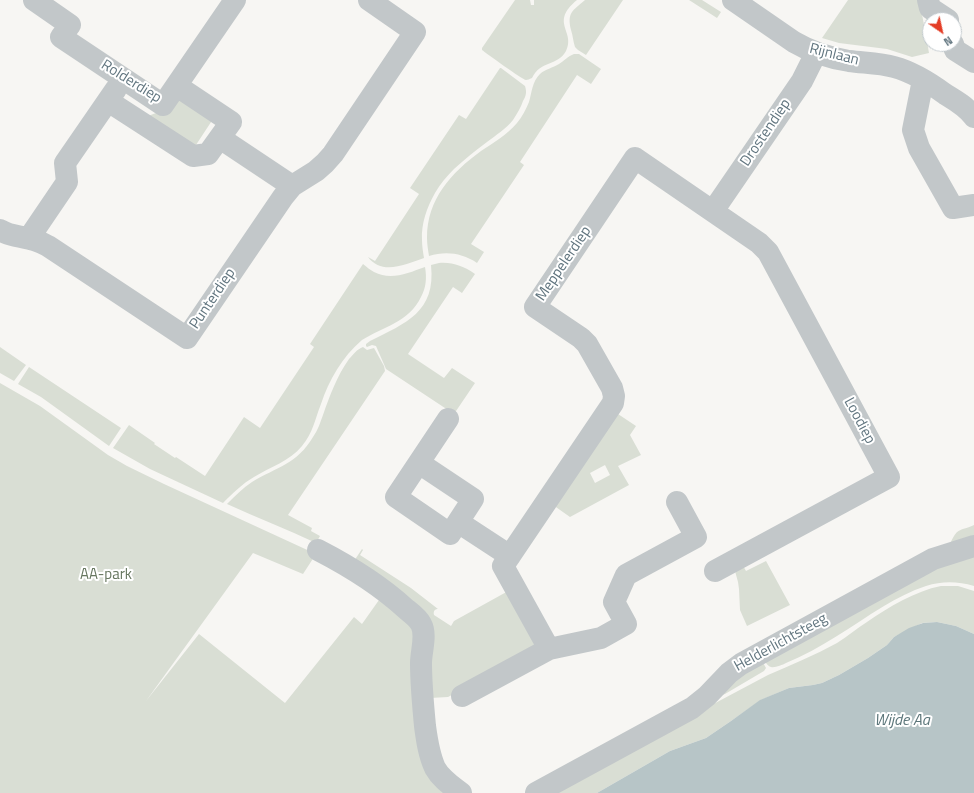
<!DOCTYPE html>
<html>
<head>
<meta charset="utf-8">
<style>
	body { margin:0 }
	#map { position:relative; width:974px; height:793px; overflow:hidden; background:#f7f6f3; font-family:"Titillium Web",sans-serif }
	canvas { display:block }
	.north { position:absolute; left:922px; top:12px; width:40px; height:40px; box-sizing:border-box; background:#fff; border:1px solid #c0c8cc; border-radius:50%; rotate:146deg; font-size:11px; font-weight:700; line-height:16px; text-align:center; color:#61757f }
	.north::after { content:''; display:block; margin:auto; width:14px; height:18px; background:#e43d26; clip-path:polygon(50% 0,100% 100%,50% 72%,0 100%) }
</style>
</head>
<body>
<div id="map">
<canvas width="974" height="793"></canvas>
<div class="north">N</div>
</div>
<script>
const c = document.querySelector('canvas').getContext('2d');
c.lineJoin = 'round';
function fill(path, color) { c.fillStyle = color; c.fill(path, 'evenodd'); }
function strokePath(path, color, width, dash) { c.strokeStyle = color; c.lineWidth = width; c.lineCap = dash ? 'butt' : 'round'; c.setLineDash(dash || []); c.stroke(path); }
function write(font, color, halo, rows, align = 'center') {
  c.font = font + ' "Titillium Web",sans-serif'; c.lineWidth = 4; c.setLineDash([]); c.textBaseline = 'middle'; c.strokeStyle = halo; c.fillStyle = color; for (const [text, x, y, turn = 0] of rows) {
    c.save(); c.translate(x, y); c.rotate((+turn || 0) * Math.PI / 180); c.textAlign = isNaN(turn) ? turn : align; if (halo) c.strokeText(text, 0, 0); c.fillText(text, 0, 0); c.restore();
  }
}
const green = new Path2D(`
	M515 0H530L531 5H534V0H577C549 23 576 31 566 51 558 66 541 60 532 78 529 79 528 80 526 80 523 80 486 53 482 50V48Z
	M585 0H623L586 55 578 50 575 47C573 41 573 36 571 30 567 13 572 11 585 0Z
	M689 0H702L721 12 717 18Z
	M848 0H922V14L929 53 912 57 887 49 839 43 822 38Z
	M574 54H579L601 69 591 84 577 75 520 162 524 165 471 244 484 252 477 263C462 253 446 251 429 256 428 250 427 244 427 238 427 199 451 173 481 151 493 143 507 135 517 123 522 117 526 109 529 102 532 92 532 82 540 74 545 69 553 68 559 64 564 61 568 56 574 54Z
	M500 68H501L525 86C527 92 526 96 523 101 521 107 517 114 513 120 506 129 496 135 487 142 476 150 465 159 454 169 447 176 440 184 435 193 427 207 421 224 422 240 422 246 423 252 424 258 406 264 382 276 368 257L375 261 419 194 410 188 459 115 466 119Z
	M179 92 215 116 192 151 148 116 156 113Z
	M439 263C453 262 463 266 475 274L462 293 453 287 408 354 444 378 452 368 475 383 454 414 386 369 376 346 372 345 367 347 366 346V344L370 341C406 323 436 312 431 265Z
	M363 264C367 267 370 270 374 272 391 281 408 273 425 267 427 278 426 288 421 297 409 322 383 327 362 340 342 357 329 380 321 404 315 419 313 433 302 446 290 461 270 467 254 477 242 484 233 493 223 503L150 469 113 448 129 425 155 443 154 444 175 458 176 457 205 476 244 417 260 428 314 347 310 344Z
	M0 347 26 365 14 381 0 373Z
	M363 347 367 350 374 348 384 366 385 371 288 515 312 528 311 531 320 536 316 543C287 529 257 518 227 504 235 496 243 488 252 482 277 467 297 464 313 437 318 430 320 423 323 415 330 395 337 376 349 359 353 355 357 349 363 347Z
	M29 367 121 428 109 446 41 397 18 384Z
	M0 383 40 406 108 455 127 466 164 484 316 554 303 574 253 553 146 701 199 634 285 703 354 617 362 624 379 600 416 625 415 662 452 793H0Z
	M615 412 636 426 630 435 641 455 618 466 629 485 570 517 553 505ZM605 465 610 475 595 483 590 473Z
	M974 525V540L950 544C958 527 958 532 974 525Z
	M362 549 363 550 360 555 411 588 438 609C435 609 433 611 434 615L451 626 454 621 510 590 536 642 530 653 448 697 430 698 429 637 354 561Z
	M974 551V586C957 581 942 581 926 586 911 591 897 598 884 606 851 626 821 649 786 663 782 665 775 668 771 667 767 666 765 661 763 658L936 565Z
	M766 561 790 605 747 626 740 610 739 589 738 582 735 571 741 562 746 571Z
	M941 586H958L974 591V634L956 626 937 622 922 623 894 637 887 645 868 658 839 675 822 683 813 685 789 688 761 700 731 721 706 738 670 751 597 793H546L768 675C791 665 815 655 837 643 847 637 857 628 867 622 889 607 915 591 941 586Z
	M761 659 766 668 764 671 725 694 722 695 715 694Z`);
const water = new Path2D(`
	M937 622 956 626 974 634V793H597L670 751 706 738 731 721 760 700 789 688 813 685 822 683 839 675 868 658 887 645 894 637 909 628 923 623Z`);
const minor = new Path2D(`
	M34 0 70 25 61 37 163 105 235 0
	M733 0 794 42C811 52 830 58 849 61 864 63 880 63 894 67 913 72 930 83 945 94 955 100 967 107 974 117
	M928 0 930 8 948 20
	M953 44 955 50 974 62
	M923 80 913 130 919 148 953 208 974 205
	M108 101 193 156 208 154 231 122 177 86
	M220 138 292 186
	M713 211 802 81 816 53
	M0 230C9 236 20 236 30 239 37 240 42 243 48 246L187 338 283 197 292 186 316 171 325 163 333 154 415 32 369 0
	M29 238 67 182 65 163 116 89
	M448 419 396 497 450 534 458 522 510 556
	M419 463 473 499 458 522
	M677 502 696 537 626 575 614 602 626 624 601 638 549 649 503 566 613 403 614 396 612 388 587 344 581 338 535 307 635 158 759 243 768 252 889 477 715 571
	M318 550C349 566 380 585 406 609 411 613 418 618 421 624 427 635 421 651 421 663 421 684 423 705 425 726 427 741 429 755 435 768 441 779 452 786 461 793
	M462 696 549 649
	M536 793 692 708 707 696 729 673 741 664 933 559 974 546`);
const streetNames = [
	["Rijnlaan",834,55,14],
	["Rolderdiep",131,82,32],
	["Drostendiep",766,133,-56],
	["Meppelerdiep",564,264,-56],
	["Punterdiep",213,299,-56],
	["Loodiep",859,421,62],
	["Helderlichtsteeg",781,643,-29]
];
const parkNames = [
	["AA-park",106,575]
];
const waterNames = [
	["Wijde Aa",902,721]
];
fill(green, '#d9ded4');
fill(water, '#b7c5c7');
strokePath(minor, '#c2c7c9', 22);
write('15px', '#61757f', '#fff', streetNames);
write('15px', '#677760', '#fff', parkNames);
write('italic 16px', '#5c767a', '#fff', waterNames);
</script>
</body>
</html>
